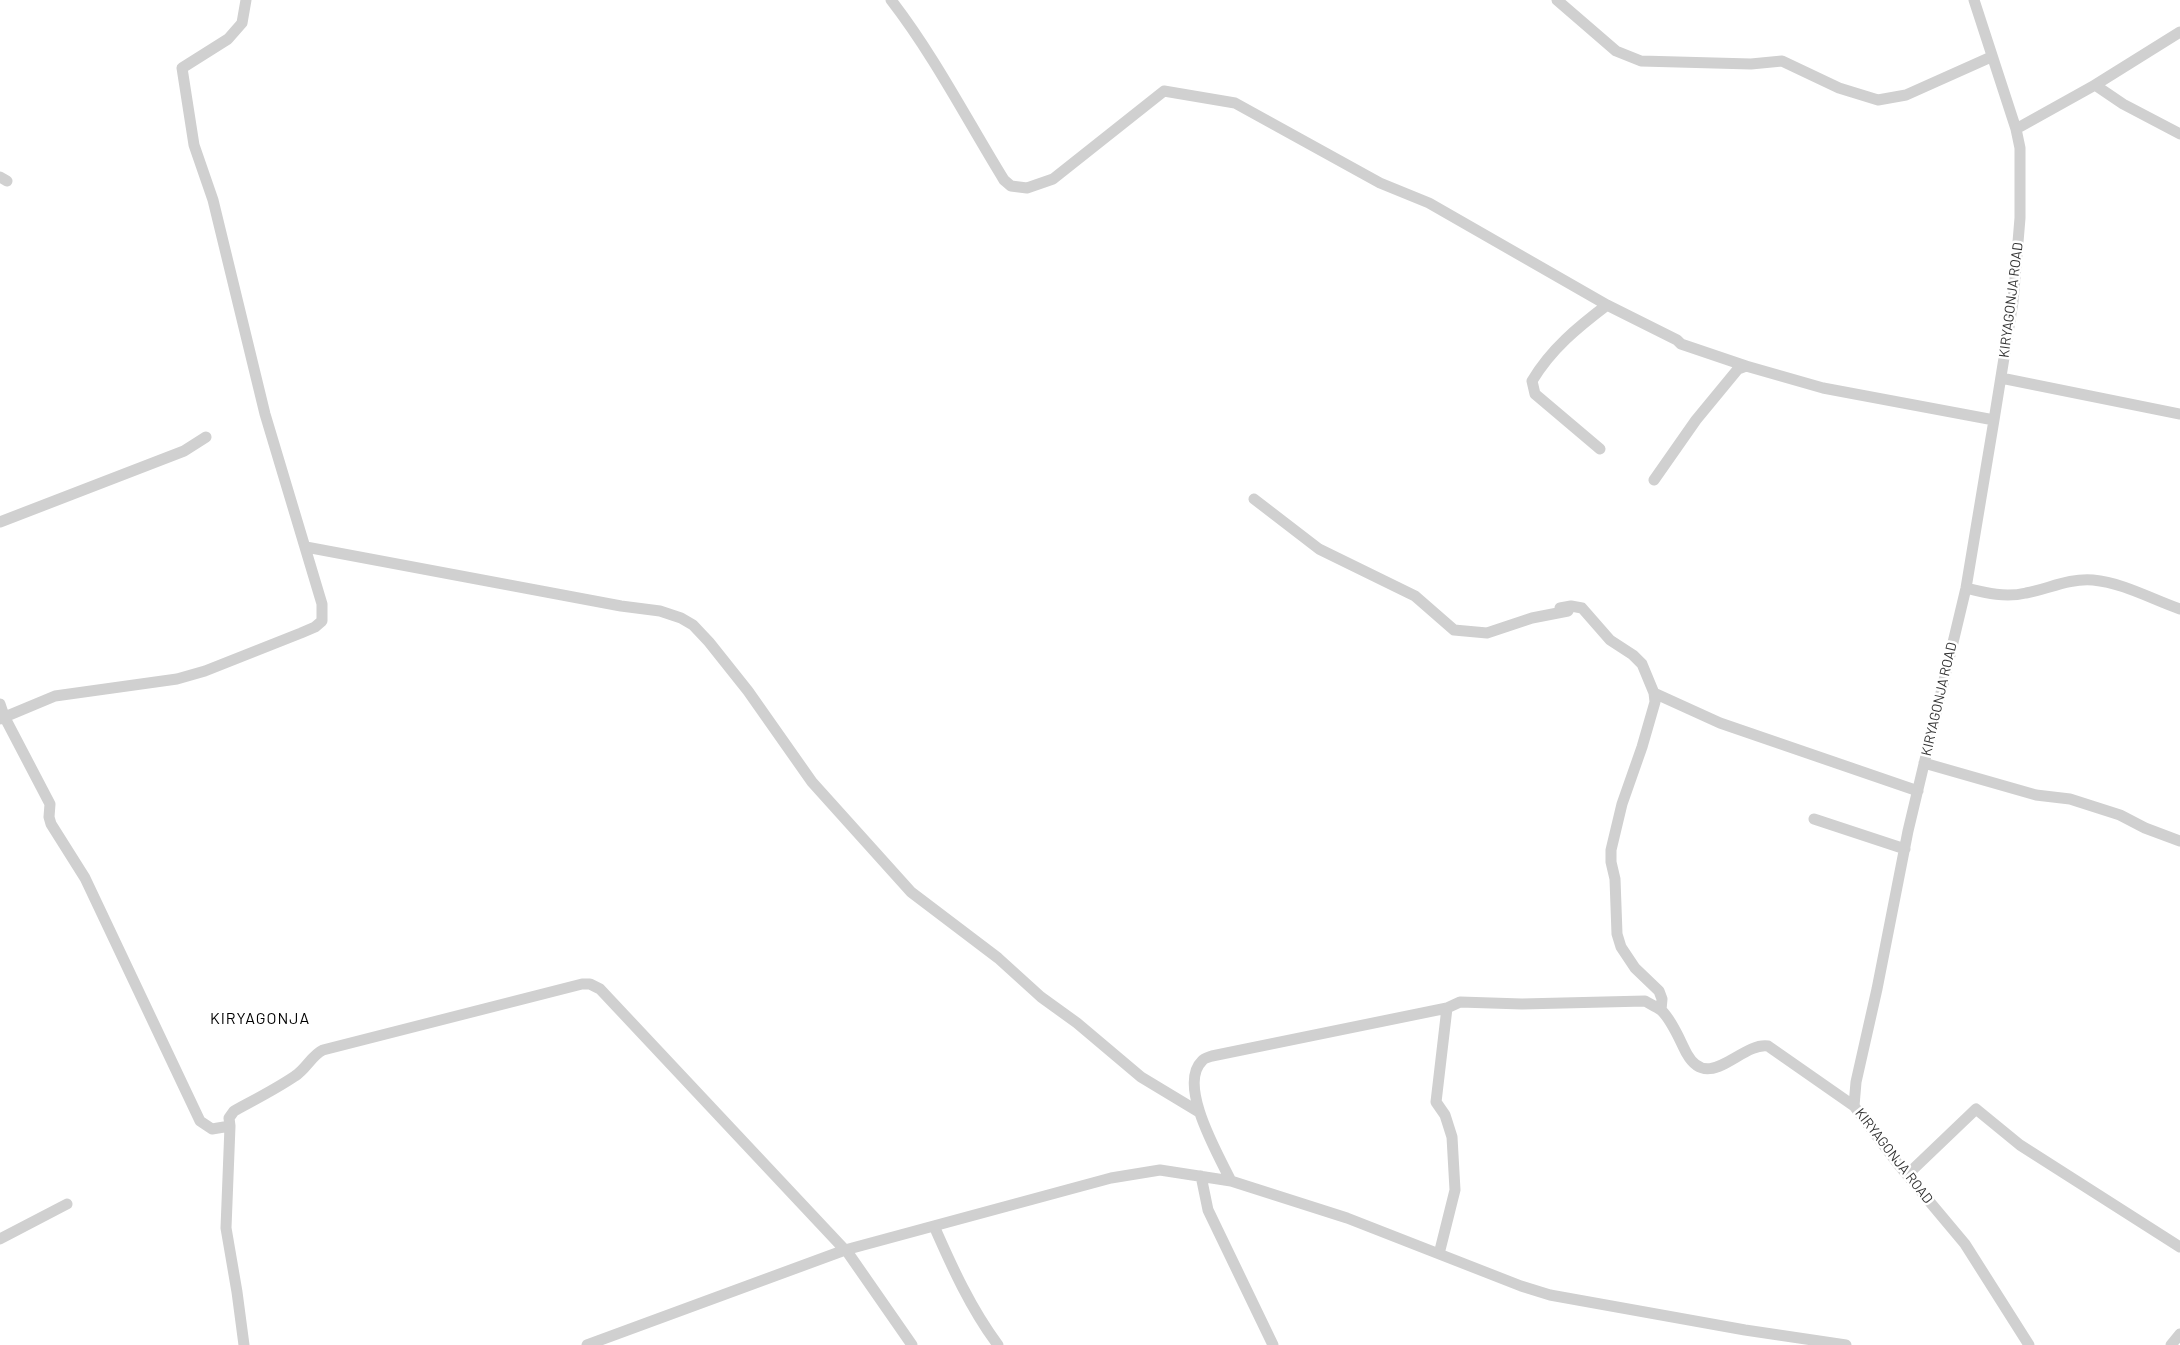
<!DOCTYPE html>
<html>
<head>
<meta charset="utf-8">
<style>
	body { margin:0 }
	canvas { display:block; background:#fff }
</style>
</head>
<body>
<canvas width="2180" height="1345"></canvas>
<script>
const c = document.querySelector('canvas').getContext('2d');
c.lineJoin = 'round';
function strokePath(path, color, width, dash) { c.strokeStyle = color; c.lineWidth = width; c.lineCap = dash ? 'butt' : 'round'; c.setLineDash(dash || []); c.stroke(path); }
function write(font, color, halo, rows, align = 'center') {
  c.font = font + ' Barlow,sans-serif'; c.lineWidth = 5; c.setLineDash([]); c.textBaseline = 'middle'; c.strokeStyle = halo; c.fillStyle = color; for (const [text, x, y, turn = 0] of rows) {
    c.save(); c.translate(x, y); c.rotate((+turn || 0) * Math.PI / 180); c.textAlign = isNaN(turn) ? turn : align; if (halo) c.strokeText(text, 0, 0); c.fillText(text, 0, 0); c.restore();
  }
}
const minor = new Path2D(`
	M891 0C935 57 967 120 1004 180L1011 186 1027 188 1053 179 1164 91 1235 103 1380 183 1429 203 1607 305 1677 340 1681 344 1746 366
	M1557 0 1616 51 1641 61 1751 64 1782 61 1839 88 1878 100 1906 95 1991 57
	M1974 0 2016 129 2020 148V218L2013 302 1994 420 1966 588 1908 831 1877 989 1856 1082 1854 1106 1898 1164 1965 1244 2029 1345
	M2095 85 2123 104 2180 134
	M2016 129 2095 85 2180 32
	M0 177 7 181
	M2001 378 2180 414
	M1600 449 1535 394 1532 381C1551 349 1578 327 1607 305
	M1654 480 1696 420 1738 369 1746 366 1823 388 1994 420
	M1254 499 1319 549 1415 596 1454 630 1487 633 1532 618 1568 611
	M0 522 184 451 206 437
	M306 547 621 606 660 611 681 618 693 625 709 642 748 691 812 782 911 892 998 958 1041 997 1077 1023 1141 1077 1199 1112
	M1966 588C1986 593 2005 598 2026 593 2048 589 2069 578 2093 580 2124 583 2151 599 2180 609
	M1560 608 1571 606 1582 608 1610 640 1633 655 1642 664 1654 693 1655 702 1642 747 1622 804 1611 850V862L1615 879 1617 934 1621 947 1635 968 1659 991 1662 999 1661 1010
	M1654 693 1720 723 1918 791
	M0 704 4 716 50 804 49 817 51 824 85 878 200 1121 212 1129 230 1126
	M0 719 55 696 177 679 205 671 301 633 315 627 322 621V604L265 414 213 200 194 145 182 68 228 39 242 23 246 0
	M1924 763 2036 795 2070 799 2120 815 2145 828 2180 841
	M1814 819 1905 849
	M1907 1175 1976 1109 2020 1145 2180 1247
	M1201 1176 1208 1210 1273 1345
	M1231 1181C1219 1156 1177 1085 1202 1061 1204 1058 1209 1057 1212 1056L1447 1008 1460 1002 1522 1004 1645 1001C1650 1004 1657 1007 1662 1011 1673 1022 1680 1041 1687 1054 1709 1093 1741 1042 1768 1046L1854 1106
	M934 1226C952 1267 971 1309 998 1345
	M0 1239 67 1204
	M846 1250 912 1345
	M1439 1254 1455 1190 1452 1137 1445 1115 1436 1102 1447 1008
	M244 1345 237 1292 226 1228 230 1126 229 1118 234 1111C254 1100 276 1089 295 1076 306 1069 312 1055 323 1050L582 984H590L600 989 845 1250
	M587 1345 845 1250 1111 1178 1160 1170 1231 1181 1347 1218 1521 1286 1550 1295 1745 1330 1846 1345
	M2171 1345 2180 1334`);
const streetNames = [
	["KIRYAGONJA ROAD",2011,300,-83],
	["KIRYAGONJA ROAD",1939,699,-77],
	["KIRYAGONJA ROAD",1894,1156,52]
];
const quarterNames = [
	["KIRYAGONJA",260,1019]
];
strokePath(minor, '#d0d0d0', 11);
write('14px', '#333', '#fff', streetNames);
c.letterSpacing = '1px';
write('16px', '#000', '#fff', quarterNames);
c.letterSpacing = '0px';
</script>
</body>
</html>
